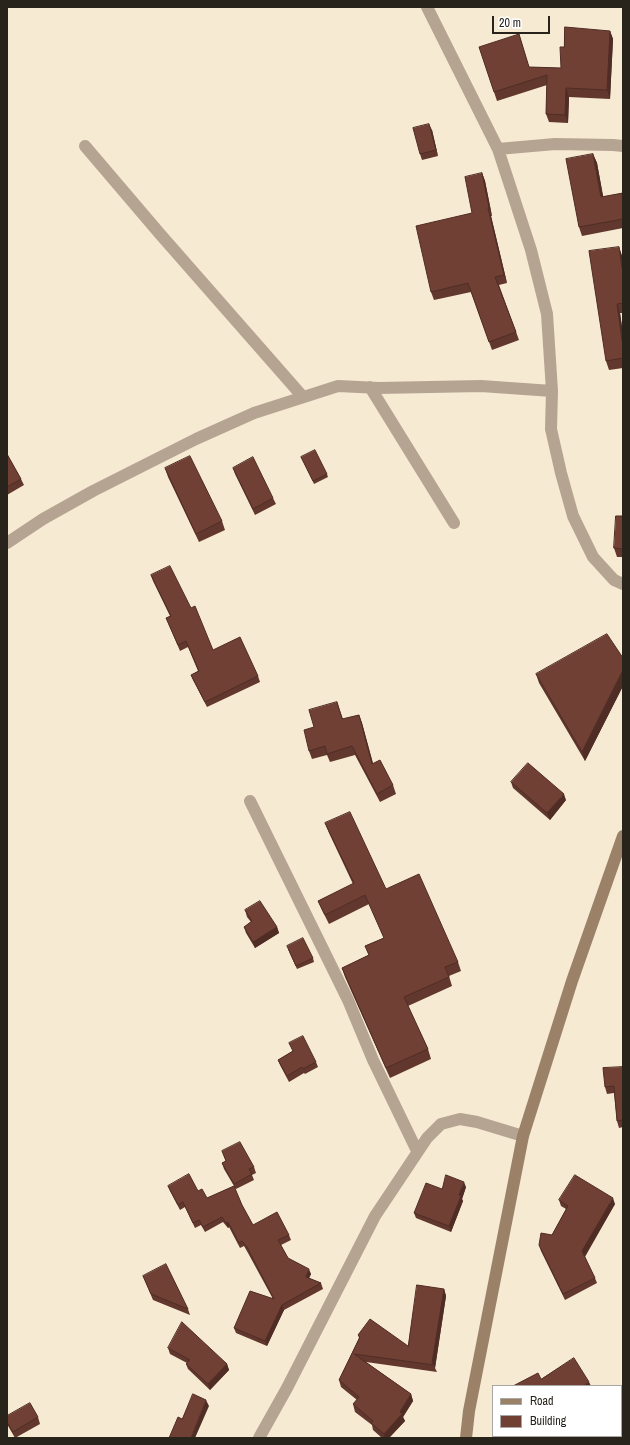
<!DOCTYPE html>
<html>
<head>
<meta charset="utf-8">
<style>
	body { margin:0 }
	#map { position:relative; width:630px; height:1445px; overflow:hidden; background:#f6ead3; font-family:"Archivo Narrow",sans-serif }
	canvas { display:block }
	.frame { position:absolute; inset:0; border:8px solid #28231b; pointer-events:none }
	.legend { position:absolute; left:492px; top:1385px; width:130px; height:52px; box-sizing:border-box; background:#fff; border:1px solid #a9a7a4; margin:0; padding:5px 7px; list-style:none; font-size:12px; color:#28231b }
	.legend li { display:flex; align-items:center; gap:8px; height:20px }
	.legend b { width:20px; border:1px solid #a9a7a4 }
	.scale { position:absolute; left:492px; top:16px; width:58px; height:18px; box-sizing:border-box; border:2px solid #28231b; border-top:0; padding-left:5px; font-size:12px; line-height:14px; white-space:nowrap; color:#28231b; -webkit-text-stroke:3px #fff; paint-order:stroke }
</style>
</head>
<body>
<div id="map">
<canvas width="630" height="1445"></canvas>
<div class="frame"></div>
<ul class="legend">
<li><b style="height:5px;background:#9b8168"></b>Road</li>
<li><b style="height:11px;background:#714035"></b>Building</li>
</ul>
<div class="scale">20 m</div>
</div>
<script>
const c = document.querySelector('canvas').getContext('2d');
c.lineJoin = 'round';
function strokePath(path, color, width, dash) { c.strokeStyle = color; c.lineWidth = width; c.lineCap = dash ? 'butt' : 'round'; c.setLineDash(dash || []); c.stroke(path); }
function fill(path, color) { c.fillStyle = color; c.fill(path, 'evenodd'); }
const minor = new Path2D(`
	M427 7 498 149 531 250 547 314 552 391 551 429 561 473 573 516 593 557 614 580 623 584
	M85 146 160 234 303 397
	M498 149 555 144 613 145 623 146
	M370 387 454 523
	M7 543 43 519 93 491 196 439 254 413 338 386 379 388 481 386 552 391
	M250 801 348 1000 373 1060 417 1151
	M259 1438 287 1388 375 1216 427 1138 441 1124 460 1119 477 1122 523 1136`);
const secondary = new Path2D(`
	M466 1438 469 1411 523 1136 572 981 623 836`);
const wall = new Path2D(`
	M610 31 613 39 610 99 569 97 568 123 549 122 546 114 547 85 497 101 494 92 519 34 529 67 561 68 564 47Z
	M432 130 438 156 422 160 420 154Z
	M593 154 597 163 603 197 623 193V228L582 236 579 227Z
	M482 173 485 181 492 216H491L507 283 499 285 519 340 492 350 471 292 434 300 431 292 472 213Z
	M619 247 622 256 623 261V313H620L623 334V368L609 370 606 361Z
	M7 454 21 479 24 485 7 495Z
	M301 457 327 474 328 477 314 484Z
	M165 468 222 521 225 530 199 542 168 477Z
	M233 468 273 498 276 504 255 515 235 474Z
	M623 516V557H617L614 548Z
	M151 575 191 608 213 650 258 676 260 682 207 707 193 680 191 675 198 671 188 647 180 651 166 618 170 616 153 581Z
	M623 658V686L585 761 539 683 536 674Z
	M337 702 343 719 359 715 362 723 373 763 393 785 396 794 380 802 355 755 330 762 327 755 312 759 309 751 314 727Z
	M511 782 566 800 550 820 513 788Z
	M325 823 386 889 458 962 461 971 449 976 452 986 408 1006 428 1049 431 1059 390 1078 345 977 342 968 369 955 365 946 384 938 369 904 329 924 322 910 318 901 353 884 329 833Z
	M245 910 277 927 279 933 255 948 246 933 244 927 251 922 247 917Z
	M288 949 313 958 314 962 297 969Z
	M289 1043 316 1062 318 1067 305 1074 304 1073 289 1082 280 1065 278 1060 293 1051Z
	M623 1067V1127L619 1128 617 1121 614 1093 607 1094 605 1087Z
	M222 1151 254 1167 256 1173 252 1175 254 1180 236 1189 234 1187 242 1205 253 1225 289 1235 291 1240 281 1245 288 1258 311 1274 309 1278 321 1283 323 1289 284 1310 267 1346 236 1333 234 1328 273 1299 248 1253 244 1246 240 1248 229 1227 228 1228 223 1222 205 1232 201 1225 195 1228 185 1207 180 1210 170 1191 168 1186 198 1191 207 1198 234 1186 224 1169 222 1163 226 1161Z
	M466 1187 462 1199 463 1201 451 1232 416 1218 414 1213 442 1189Z
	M559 1200 615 1204 585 1257 595 1278 597 1283 565 1300 541 1251 539 1245 552 1235 566 1209 561 1206Z
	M143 1276 188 1309 190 1315 153 1300Z
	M444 1289 446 1296 435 1368 437 1372 366 1362 411 1394 413 1401 403 1417 405 1421 389 1438H382L373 1430 372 1425 355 1412 353 1404 357 1400 341 1387 339 1380 359 1338 358 1335 408 1346Z
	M168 1348 227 1364 229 1370 210 1390 188 1369 186 1364 187 1363 170 1354Z
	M7 1416 38 1417 40 1424 15 1438 7 1424Z`);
const shadedWall = new Path2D(`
	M610 31 613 39 610 99 607 90Z
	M566 88 569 97 568 123 565 115Z
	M429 124 432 130 438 156 436 150Z
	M593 154 597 163 605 206 601 197Z
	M482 173 485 181 492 216 489 207Z
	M488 208 491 216 507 283 504 275Z
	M619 247 622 256 623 261V274Z
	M617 304 620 313 623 334V347Z
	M623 670V686L585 761 582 752Z
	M359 715 362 723 375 772 372 764Z
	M564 794 566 800 550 820 547 813Z
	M277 927 279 933 255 948 253 942Z
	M464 1182 466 1187 462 1199 463 1201 451 1232 449 1226Z
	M613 1198 615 1204 584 1257 582 1251Z
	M228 1222 229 1227 228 1228 226 1223Z
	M309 1269 311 1274 307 1282 306 1277Z
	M444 1289 446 1296 435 1368 434 1365 432 1363Z
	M282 1305 284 1310 267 1346 265 1341Z
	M227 1364 229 1370 210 1390 208 1384Z
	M589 1382 591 1386H583Z
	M411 1394 413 1401 403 1417 405 1421 389 1438H385L384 1434 400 1412Z
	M206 1400 209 1406 195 1438H191Z`);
const building = new Path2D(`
	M565 27 610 31 607 90 566 88 565 115 546 114 547 75 494 92 479 47 519 34 529 67 561 68 560 47H564Z
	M429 124 436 150 420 154 413 128Z
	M593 154 601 197 623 193V219L579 227 566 159Z
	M482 173 489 207 488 208 504 275 495 277 516 332 489 342 468 283 431 292 416 226 472 213 465 177Z
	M619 247 623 274V303L617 304 623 347V358L606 361 589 251Z
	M315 450 327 474 313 481 301 457Z
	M7 454 21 479 7 487Z
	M190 456 222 521 196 534 165 468Z
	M253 457 273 498 253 509 233 468Z
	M616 516H623V549L614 548Z
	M170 566 191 608 195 606 213 650 240 637 258 676 205 702 191 675 199 671 186 641 178 645 166 618 171 616 151 575Z
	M607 634 623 658V670L582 752 536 674Z
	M337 702 342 719 359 715 372 764 380 760 393 785 377 794 352 746 327 754 325 746 309 751 304 730 314 727 309 710Z
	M528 763 564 794 547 813 511 782Z
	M350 812 386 889 419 874 458 962 445 967 449 977 404 997 428 1049 386 1068 342 968 369 955 365 946 384 938 365 895 325 915 318 901 354 883 325 823Z
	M260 901 277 927 253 942 244 927 252 921 245 910Z
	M303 938 313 958 296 966 287 946Z
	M303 1036 316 1062 303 1069 302 1067 287 1076 278 1060 293 1051 289 1043Z
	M623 1067V1120L617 1121 614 1086 605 1087 603 1068Z
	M240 1142 254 1167 249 1169 252 1174 234 1184 222 1163 226 1161 222 1151Z
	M189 1174 198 1191 202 1189 207 1198 234 1186 242 1205 253 1225 277 1212 289 1235 278 1240 288 1258 309 1269 306 1277 321 1283 282 1305 265 1341 234 1328 250 1291 274 1299 247 1247 242 1241 239 1243 228 1222 226 1223 222 1217 203 1227 199 1220 193 1223 183 1202 178 1205 168 1186Z
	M446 1175 464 1182 459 1195 461 1196 449 1226 414 1213 426 1183 442 1189Z
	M575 1175 613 1198 582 1251 595 1278 563 1294 539 1245 541 1233 552 1235 568 1206 559 1200Z
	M166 1264 188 1309 151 1294 143 1276Z
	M417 1285 444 1289 432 1363 434 1365 354 1354 411 1394 400 1412 402 1414 384 1434 371 1423 373 1421 353 1404 359 1397 339 1380 360 1337 358 1335 370 1319 408 1346Z
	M182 1322 227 1364 208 1384 186 1364 190 1360 168 1348Z
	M574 1358 589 1382 583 1386H513L538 1373 541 1379Z
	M193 1394 206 1400 191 1438H169L178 1417 182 1419Z
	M30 1403 38 1417 13 1432 7 1422V1416Z
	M530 1436H591L592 1438H532Z`);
strokePath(minor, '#b6a493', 12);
strokePath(secondary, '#9b8168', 12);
fill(wall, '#61372e');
fill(shadedWall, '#4f2d25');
fill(building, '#714035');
strokePath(building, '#4f2d25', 1);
</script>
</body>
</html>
